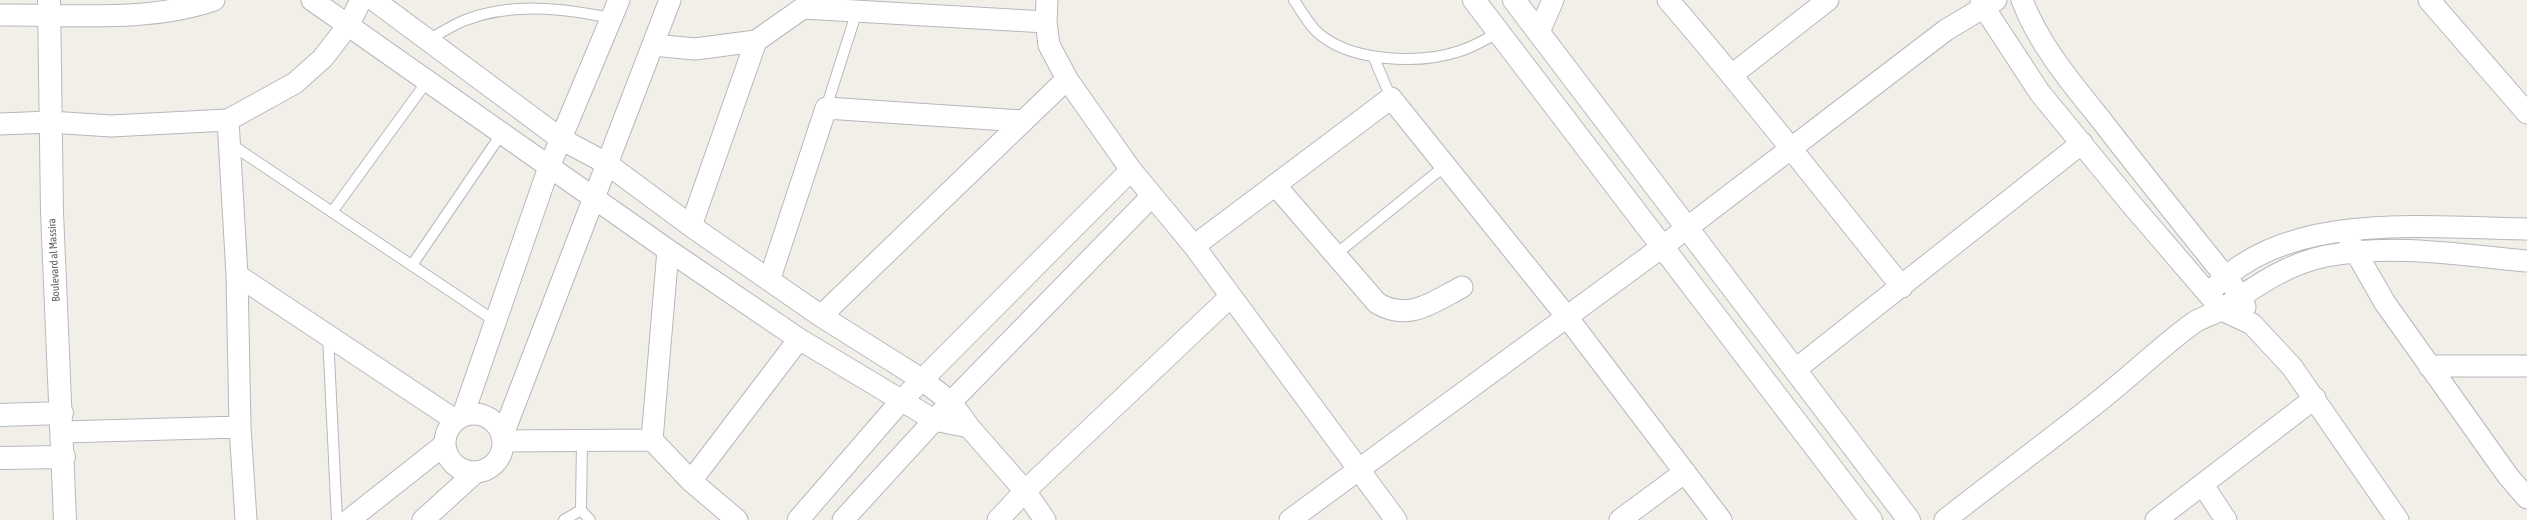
<!DOCTYPE html>
<html>
<head>
<meta charset="utf-8">
<style>
	body { margin:0 }
	canvas { display:block; background:#f1efe8 }
</style>
</head>
<body>
<canvas width="2527" height="520"></canvas>
<script>
const c = document.querySelector('canvas').getContext('2d');
c.lineJoin = 'round';
function strokePath(path, color, width, dash) { c.strokeStyle = color; c.lineWidth = width; c.lineCap = dash ? 'butt' : 'round'; c.setLineDash(dash || []); c.stroke(path); }
function write(font, color, halo, rows, align = 'center') {
  c.font = font + ' "Asap Condensed",sans-serif'; c.lineWidth = 4; c.setLineDash([]); c.textBaseline = 'middle'; c.strokeStyle = halo; c.fillStyle = color; for (const [text, x, y, turn = 0] of rows) {
    c.save(); c.translate(x, y); c.rotate((+turn || 0) * Math.PI / 180); c.textAlign = isNaN(turn) ? turn : align; if (halo) c.strokeText(text, 0, 0); c.fillText(text, 0, 0); c.restore();
  }
}
const lane = new Path2D(`
	M1294 0C1300 9 1307 21 1315 30 1347 62 1418 65 1460 51 1473 47 1486 39 1498 33
	M428 40C439 34 451 26 463 21 511 2 562 8 611 18
	M1374 58 1391 98
	M826 108 857 11
	M229 143 495 321
	M332 212 428 80
	M1335 255 1446 165
	M412 265 502 133
	M328 336 337 520
	M581 510 582 440
	M564 520 581 510 590 520`);
const street = new Path2D(`
	M312 0 668 250 799 339 934 420 969 427
	M374 0 561 139 606 163 691 226 821 316 921 379 951 402 969 427 1025 491 1045 520
	M1047 0 1046 22 1049 45 1067 79 1131 170 1194 246 1396 520
	M1668 0C1749 93 1824 191 1902 287
	M1981 0 1983 6 2040 93 2132 205 2222 310 2252 324 2292 367 2398 520
	M2022 0C2039 45 2072 84 2102 121 2147 180 2194 237 2240 295L2245 307
	M2429 0 2527 113
	M803 8 1046 22
	M0 15C70 14 146 23 214 0
	M1539 32 1553 0
	M653 45 695 49 756 41 803 8 810 0
	M1733 74 1828 0
	M228 120 237 275 240 427 246 520
	M0 124 50 122 111 126 228 120 295 83 323 58 349 24 361 0
	M1276 186 1377 303C1409 322 1433 302 1462 287
	M691 226 756 41
	M2350 242 2385 303 2508 476 2527 498
	M1194 246 1391 98 1567 317 1721 520
	M237 275 455 420
	M770 278 826 108 1022 121
	M2216 286C2290 210 2429 228 2527 229
	M821 316 1067 79
	M2429 366H2527
	M1796 369 2082 143
	M445 443a29 29 0 1 1 58 0a29 29 0 1 1-58 0Z
	M463 415 549 167 619 0
	M63 432 240 427
	M502 437 670 0
	M652 440 691 481 737 520
	M503 441 652 440 668 250
	M691 481 799 339
	M2203 485 2226 520
	M349 520 444 445
	M423 520 476 472
	M798 520 900 402 1131 170
	M843 520 951 402 1151 197
	M998 520 1025 491 1230 297
	M1290 520 1662 247 1946 30 1996 0
	M1620 520 1685 472
	M1945 520C1998 478 2052 439 2104 397 2134 373 2162 346 2192 324 2201 317 2213 315 2222 309 2255 287 2286 264 2326 256 2392 243 2461 255 2527 261
	M2156 520 2315 398`);
const secondary = new Path2D(`
	M49 0 52 212 65 520
	M1474 0 1871 520
	M1514 0 1909 520
	M0 415 62 413
	M0 458 64 457`);
const streetNames = [
	["Boulevard al Massira",54,260,-93]
];
strokePath(lane, '#b5b8bc', 12);
strokePath(street, '#b5b8bc', 23);
strokePath(secondary, '#b6babf', 24);
strokePath(lane, '#fff', 10);
strokePath(street, '#fff', 21);
strokePath(secondary, '#fff', 22);
write('11px', '#5f6368', '#fff', streetNames);
</script>
</body>
</html>
